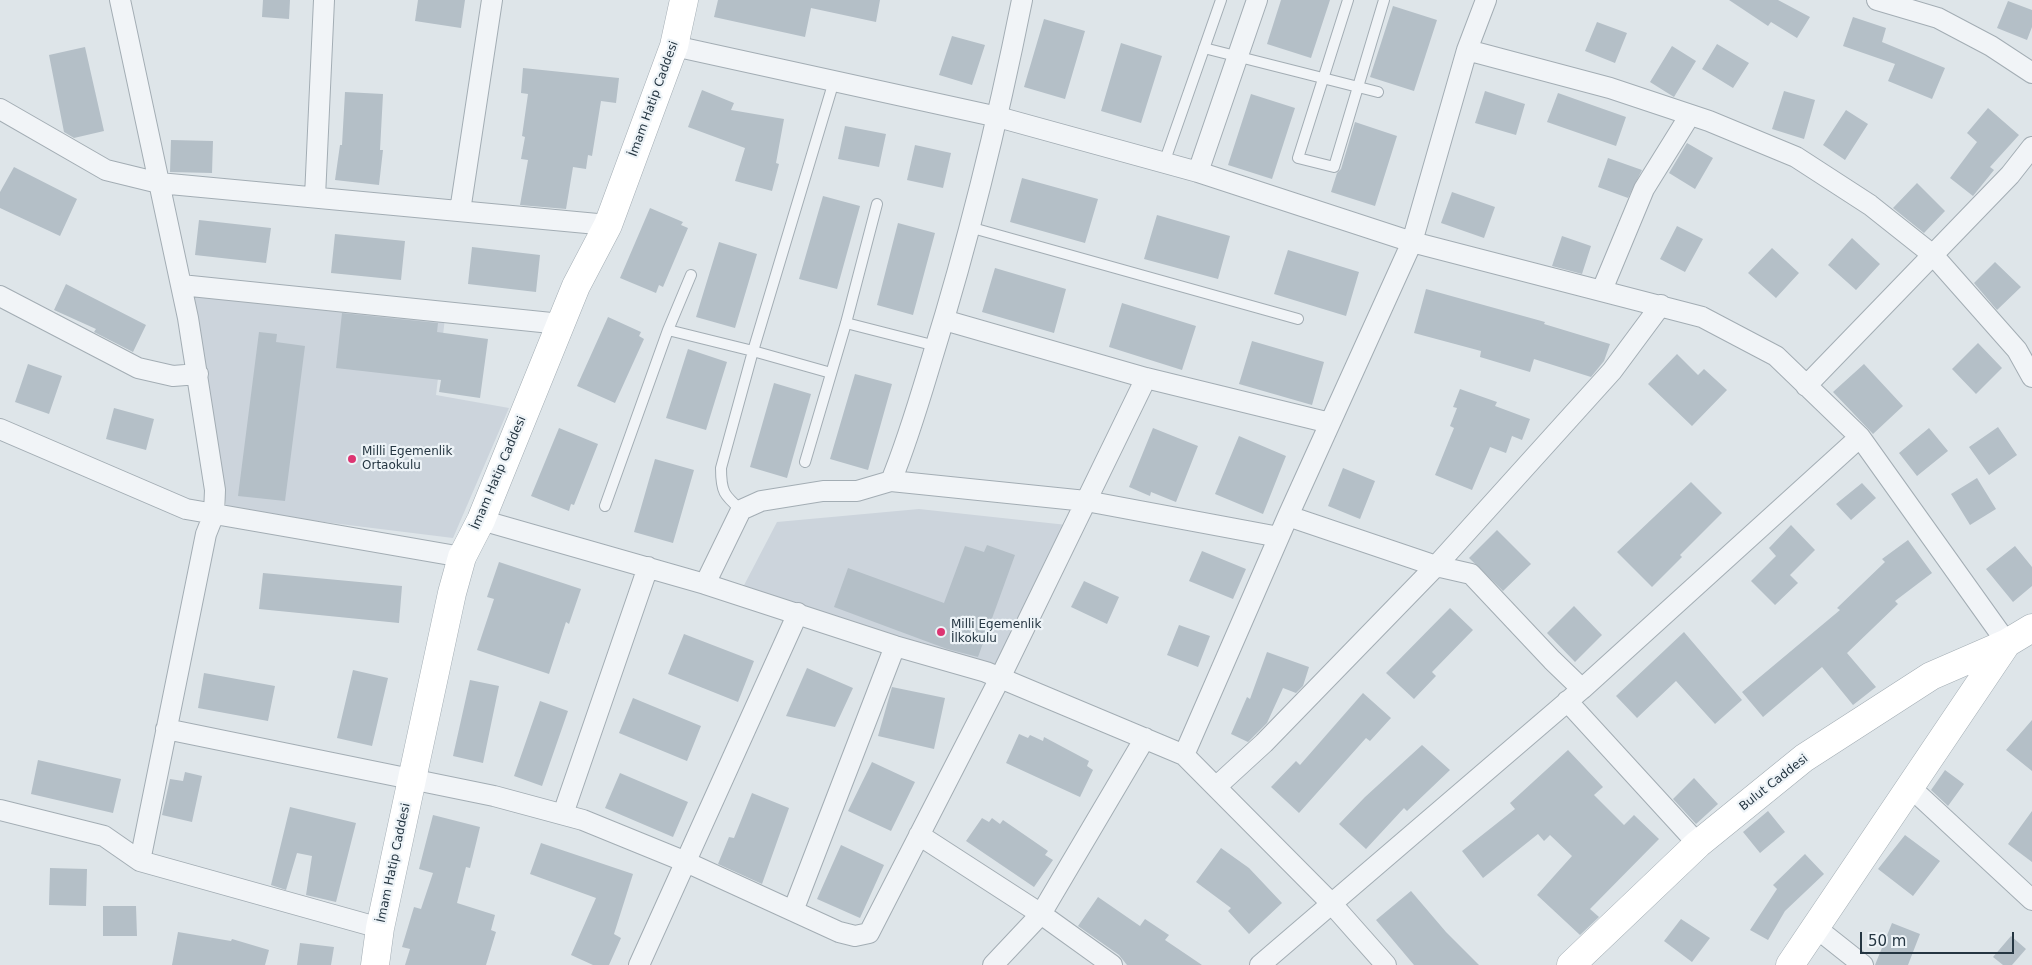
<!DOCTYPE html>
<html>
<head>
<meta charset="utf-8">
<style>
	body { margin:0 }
	#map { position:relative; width:2032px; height:965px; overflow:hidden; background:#dee5e9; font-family:"DejaVu Sans",sans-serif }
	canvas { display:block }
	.scale { position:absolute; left:1860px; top:932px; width:154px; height:22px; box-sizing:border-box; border:2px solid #253642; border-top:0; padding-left:6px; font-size:15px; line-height:18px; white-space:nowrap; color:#253642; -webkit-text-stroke:4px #edf3f7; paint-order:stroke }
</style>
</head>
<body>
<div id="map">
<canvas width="2032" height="965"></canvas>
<div class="scale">50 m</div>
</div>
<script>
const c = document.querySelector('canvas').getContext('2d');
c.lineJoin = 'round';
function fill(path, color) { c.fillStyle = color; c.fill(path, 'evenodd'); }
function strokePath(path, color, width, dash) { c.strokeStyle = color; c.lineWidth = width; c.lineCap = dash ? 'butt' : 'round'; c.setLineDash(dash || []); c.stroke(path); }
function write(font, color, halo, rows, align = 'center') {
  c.font = font + ' "DejaVu Sans",sans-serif'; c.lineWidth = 4.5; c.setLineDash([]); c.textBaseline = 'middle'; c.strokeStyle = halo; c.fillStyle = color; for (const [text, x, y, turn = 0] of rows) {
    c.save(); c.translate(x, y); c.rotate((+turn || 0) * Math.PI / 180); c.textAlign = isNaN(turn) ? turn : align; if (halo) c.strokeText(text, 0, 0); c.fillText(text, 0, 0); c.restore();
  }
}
const built = new Path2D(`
	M187 292 445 318 436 395 509 408 453 538 227 510Z
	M919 509 1067 525 995 673 741 591 777 522Z`);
const building = new Path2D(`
	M263 0H290L289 19 262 17Z
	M418 0H465L461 28 415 21Z
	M718 0H880L876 22 811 8 805 37 714 17Z
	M1281 0H1330L1311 58 1267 44Z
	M1729 0H1778L1810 17 1797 38 1771 22 1768 26Z
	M2008 1 2032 10V27L2027 40 1997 28Z
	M1393 6 1437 20 1414 91 1370 77Z
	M1853 17 1886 28 1882 42 1945 68 1932 99 1888 81 1895 64 1843 46Z
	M1044 19 1085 31 1065 99 1024 87Z
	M1597 22 1627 33 1615 63 1585 51Z
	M952 36 985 45 972 85 939 75Z
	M1121 43 1162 56 1141 123 1101 111Z
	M1717 44 1749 63 1733 88 1702 69Z
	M1672 46 1696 61 1674 97 1650 82Z
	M85 47 104 131 74 138 64 132 49 55Z
	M523 68 619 78 616 103 601 101 592 156 588 155 586 169 573 167 566 209 520 205 528 160 521 159 525 137 522 136 528 94 521 93Z
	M702 90 734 103 731 110 784 119 776 163 779 164 772 191 735 181 745 148 688 127Z
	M1485 91 1525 104 1516 135 1475 123Z
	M1784 91 1815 100 1804 139 1772 129Z
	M345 92 383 94 380 150H383L379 185 335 180 340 145H342Z
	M1558 93 1626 117 1616 146 1547 122Z
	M1251 94 1295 108 1272 179 1228 165Z
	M1988 108 2019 135 1990 167 1994 170 1973 196 1950 178 1977 142 1967 133Z
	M1846 110 1868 124 1845 160 1823 145Z
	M1355 122 1397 136 1375 206 1331 192 1337 173 1341 169Z
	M845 126 886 134 879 167 838 159Z
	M171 140 213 141 212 173 170 172Z
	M1687 143 1713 158 1695 189 1669 173Z
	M915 145 951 153 943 188 907 180Z
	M1608 158 1642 170 1628 198 1598 187Z
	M14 167 77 199 60 236 0 208V192Z
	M1022 178 1098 199 1085 243 1010 222Z
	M1917 183 1945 211 1924 233 1893 208Z
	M1452 192 1495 207 1484 238 1441 223Z
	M823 196 860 206 837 289 799 279Z
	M650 208 683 222 681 225 688 228 663 287 659 285 656 293 620 278Z
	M1157 215 1230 236 1218 279 1144 259Z
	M199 220 271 228 266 263 195 255Z
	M898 223 935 233 913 315 877 305Z
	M1677 226 1703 239 1685 272 1660 259Z
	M335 234 405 241 401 280 331 273Z
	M1562 236 1591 246 1582 274 1552 266Z
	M1852 238 1880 264 1856 290 1828 265Z
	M719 242 757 254 735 328 696 317Z
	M472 247 540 255 536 292 468 284Z
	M1772 248 1799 273 1776 298 1748 273Z
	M1288 250 1359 272 1346 316 1274 294Z
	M1995 262 2021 287 1997 310 1974 283Z
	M995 268 1066 289 1054 333 982 312Z
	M66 284 146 325 133 352 94 332 96 329 54 310Z
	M1426 289 1545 322 1544 324 1610 344 1604 361 1591 377 1534 359 1530 372 1480 357 1481 351 1414 333Z
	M1122 303 1196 326 1182 370 1109 347Z
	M342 313 438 323 437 332 488 339 480 398 439 392 441 380 336 368Z
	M608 317 641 332 639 336 644 339 615 403 577 386Z
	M259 332 277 334 276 342 305 346 285 501 238 496Z
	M1252 341 1324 362 1312 405 1239 384Z
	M1978 343 2002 368 1976 394 1952 369Z
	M688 349 727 362 706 430 666 418Z
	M1677 354 1698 375 1704 369 1727 390 1692 426 1648 384Z
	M28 364 62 376 49 414 15 402Z
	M1864 364 1903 406 1873 434 1833 392Z
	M855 374 892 384 868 470 830 459Z
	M774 383 811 394 787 478 750 467Z
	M1460 389 1497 402 1495 406 1530 419 1522 440 1512 436 1506 453 1490 447 1472 490 1435 475 1454 428 1450 426 1457 408 1453 407Z
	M114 408 154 419 146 450 106 439Z
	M1998 427 2017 455 1989 475 1969 447Z
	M559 428 598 444 574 505 571 504 569 511 531 496Z
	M1153 428 1198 446 1176 502 1151 492 1150 496 1129 487Z
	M1929 428 1948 451 1917 476 1899 453Z
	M1239 436 1286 456 1263 514 1215 494Z
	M655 459 694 470 673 543 634 532Z
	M1343 468 1375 481 1360 519 1328 506Z
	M1977 478 1996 509 1970 525 1951 494Z
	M1691 482 1722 513 1680 555 1682 557 1652 587 1617 552Z
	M1862 483 1876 498 1851 520 1836 504Z
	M1791 525 1815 550 1790 575 1798 583 1775 605 1751 581 1776 556 1769 548Z
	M1497 530 1531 564 1503 591 1469 558Z
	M1908 540 1932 573 1895 601 1898 604 1847 653 1876 687 1853 705 1822 667 1763 717 1742 692 1840 610 1837 608 1885 562 1882 559Z
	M987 545 1015 555 978 657 947 649 834 607 848 568 944 603 965 546 984 552Z
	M2015 546 2032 567V586L2013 602 1986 569Z
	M1202 551 1246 569 1233 599 1189 581Z
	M499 562 581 589 569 624 566 622 549 674 477 650 494 599 487 597Z
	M263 573 402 586 399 623 259 609Z
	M1084 581 1119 597 1107 624 1071 607Z
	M1574 606 1602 635 1575 662 1547 633Z
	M1450 608 1473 630 1432 672 1436 676 1414 699 1386 673Z
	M1179 625 1210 636 1198 667 1167 655Z
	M1684 632 1742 700 1715 724 1676 681 1637 718 1616 696Z
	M684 634 754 661 738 702 668 674Z
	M1267 652 1309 667 1303 686 1296 693 1283 688 1267 723 1248 742 1231 734 1247 697 1250 699Z
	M807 668 853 688 835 727 786 716Z
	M353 670 388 678 372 746 337 738Z
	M204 673 275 686 268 721 198 708Z
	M470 680 499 686 483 763 453 756Z
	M892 687 945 698 934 749 878 736Z
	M1363 693 1391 718 1370 741 1366 738 1299 813 1271 787 1296 761 1300 765Z
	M633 698 701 726 687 761 619 733Z
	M540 701 568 711 542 786 514 776Z
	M2032 720V771L2006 750Z
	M1019 734 1028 738 1030 735 1043 741 1044 737 1089 761 1087 766 1093 770 1080 797 1006 763Z
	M1422 745 1450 770 1407 811 1404 808 1366 849 1339 824 1365 797Z
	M1568 750 1603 787 1594 795 1624 825 1634 815 1659 839 1590 909 1599 917 1580 935 1537 895 1572 856 1550 835 1544 841 1538 834 1483 878 1462 851 1515 809 1510 803Z
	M38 760 121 779 113 813 31 794Z
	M872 762 915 782 891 831 848 811Z
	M1945 770 1964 784 1948 806 1931 790Z
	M185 772 202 776 192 822 162 815 170 779 183 781Z
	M620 773 688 802 673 837 605 808Z
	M1694 778 1718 804 1696 824 1673 799Z
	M752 793 789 808 762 884 718 864 729 837 734 838Z
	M290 807 356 823 336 902 306 895 312 856 297 853 286 890 271 885Z
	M1768 811 1785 832 1760 853 1743 832Z
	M2032 811V862L2008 844Z
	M433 815 480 827 470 868 466 867 457 903 495 915 491 930 496 932 486 965H405L410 949 402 947 414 907 421 909 433 873 419 869Z
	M982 818 989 822 992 818 1000 824 1003 820 1048 851 1045 855 1053 860 1034 887 966 841Z
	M1905 835 1940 861 1913 896 1878 869Z
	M541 843 633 874 614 934 621 938 609 965H593L571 955 596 898 530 874Z
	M841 845 884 865 860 918 817 899Z
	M1221 848 1249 868 1282 903 1249 934 1228 911 1231 908 1196 882Z
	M1805 854 1824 874 1785 911 1768 940 1750 930 1777 889 1773 885Z
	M50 868 87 869 86 906 49 905Z
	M1411 891 1446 932 1479 965H1414L1376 920Z
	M1098 897 1140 926 1145 919 1169 935 1165 940 1202 965H1127L1119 955 1078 926Z
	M103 906H136L137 936H103Z
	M1681 919 1710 938 1692 962 1664 941Z
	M1892 923 1920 934 1908 965H1875Z
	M178 932 231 941 232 939 269 950 265 965H172Z
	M2011 936 2026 949 2012 965H2003L1993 957Z
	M300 943 334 947 331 965H297Z`);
const lane = new Path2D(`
	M1348 0 1298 158 1334 167 1384 0
	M1204 48 1378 92
	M1164 163 1221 0
	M969 227 1298 319
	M846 323 936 346
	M668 330 753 351 831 373
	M805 462 846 323 877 204
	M605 506 668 330 691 275
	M741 510C724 495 721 492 721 468L753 351 834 81`);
const street = new Path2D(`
	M120 0 188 318 215 490 214 514 206 534 140 861
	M1877 0 1938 18 1991 46 2032 73
	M674 46 998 117 1198 172 1412 242 1702 317 1776 356 1860 437 2007 643
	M1467 50 1610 88 1709 121 1796 157 1870 205 1933 255 2017 350 2032 377
	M0 109 106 170 159 183 608 225
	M1198 172 1257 0
	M315 197 324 0
	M460 211 492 0
	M181 285 561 324
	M1602 290 1644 189 1690 115
	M0 296 138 368 173 376 198 374
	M944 320 1146 378 1330 423
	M1806 386 2010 175 2032 147
	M0 429 186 509 462 557
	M891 481 1086 501 1279 537
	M1288 516 1436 566 1471 574 1552 660 1582 689
	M481 520 705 584 895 646 986 672 1184 755 1331 903 1386 965
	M705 584 741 510 761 501 823 491H857L891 481C908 440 920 398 933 355 969 239 998 120 1022 0
	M1567 701 1698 844
	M166 729 494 796 583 820 686 862 839 932 855 936 869 933 1000 678 1146 378
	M1184 755 1288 516 1412 242 1467 50 1486 0
	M1217 786 1264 743 1436 566 1612 371 1661 305
	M1910 787 2032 900
	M0 810 104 836 140 861 380 928
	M563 814 648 567
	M919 835 1041 914 1112 965
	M793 911 895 646
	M1815 927 1863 965
	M639 965 798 613
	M993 965 1041 914 1145 738
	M1260 965 1582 689 1860 437`);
const secondary = new Path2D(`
	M375 965 380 928 452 593 462 557 481 520 576 286 608 225 674 46 684 0
	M1571 965 1698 844 1804 758 1931 676 2007 643 2032 628
	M1790 965 2007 643`);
const markers = [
	[352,459,5,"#dd3472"],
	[941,632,5,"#dd3472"]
];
const streetNames = [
	["İmam Hatip Caddesi",654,99,-70],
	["İmam Hatip Caddesi",499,473,-67],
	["Bulut Caddesi",1774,783,-38],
	["İmam Hatip Caddesi",394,863,-78]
];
const poiNames = [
	["Milli Egemenlik",362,452],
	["Ortaokulu",362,466],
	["Milli Egemenlik",951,625],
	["İlkokulu",951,639]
];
fill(built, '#ccd4dc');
fill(building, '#b4bfc7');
strokePath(lane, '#a3adb4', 12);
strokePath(street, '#a3adb4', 22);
strokePath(secondary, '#a3adb4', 29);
strokePath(lane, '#f1f4f7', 10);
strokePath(street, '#f1f4f7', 20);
strokePath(secondary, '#fff', 28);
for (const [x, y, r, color] of markers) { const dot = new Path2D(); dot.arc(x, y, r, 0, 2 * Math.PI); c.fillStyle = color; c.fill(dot); strokePath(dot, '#edf3f7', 2); }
write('12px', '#253642', '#edf3f7', streetNames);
write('12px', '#253642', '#edf3f7', poiNames, 'left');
</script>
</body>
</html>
